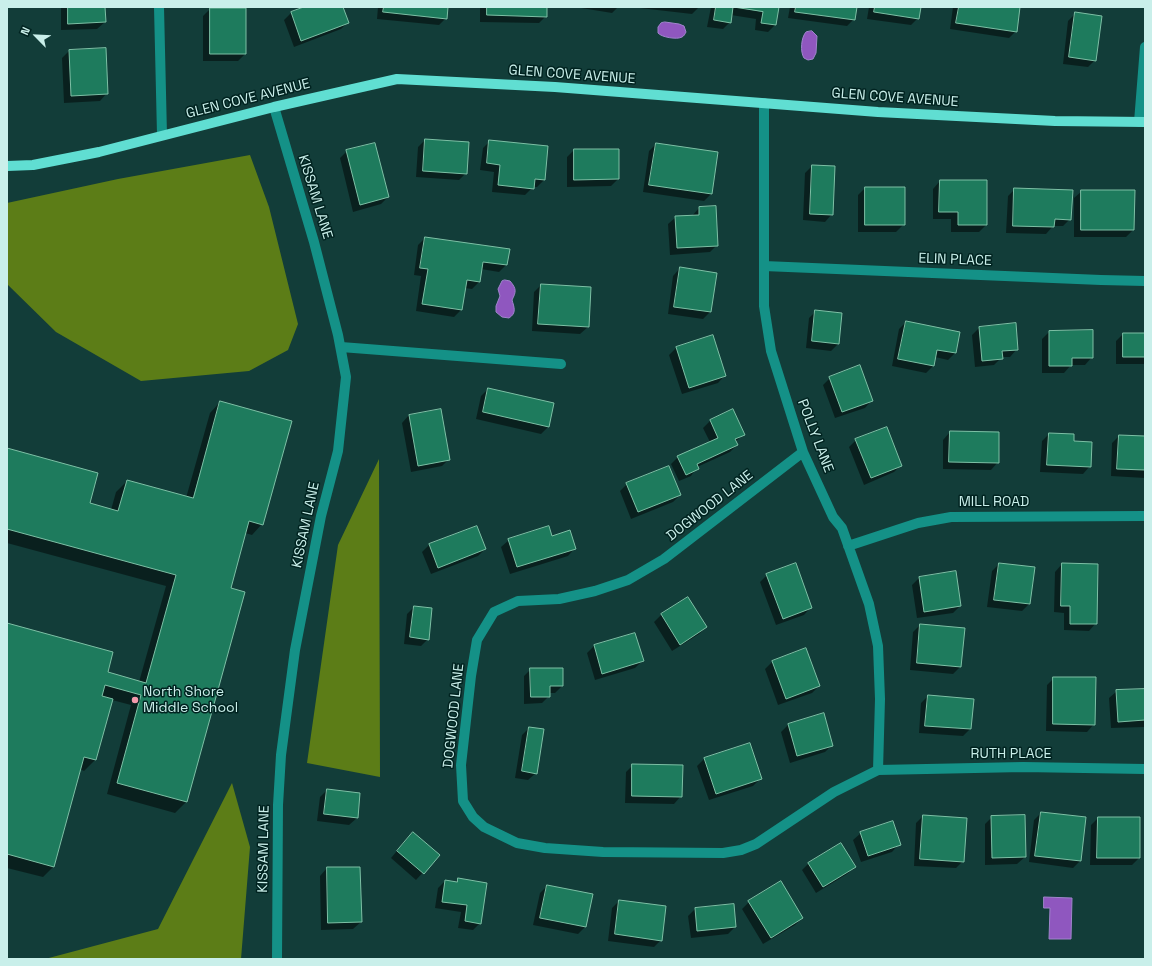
<!DOCTYPE html>
<html>
<head>
<meta charset="utf-8">
<style>
	body { margin:0 }
	#map { position:relative; width:1152px; height:966px; overflow:hidden; background:#123d39; font-family:"Space Grotesk",sans-serif }
	canvas { display:block }
	.frame { position:absolute; inset:0; border:8px solid #c9efea; pointer-events:none }
	.north { position:absolute; left:16px; top:16px; width:40px; height:40px; -webkit-text-stroke:3px #002320; paint-order:stroke; rotate:294deg; font-size:11px; font-weight:700; line-height:16px; text-align:center; color:#c9efea }
	.north::after { content:''; display:block; margin:auto; width:14px; height:18px; background:#c9efea; clip-path:polygon(50% 0,100% 100%,50% 72%,0 100%) }
</style>
</head>
<body>
<div id="map">
<canvas width="1152" height="966"></canvas>
<div class="frame"></div>
<div class="north">N</div>
</div>
<script>
const c = document.querySelector('canvas').getContext('2d');
c.lineJoin = 'round';
function fill(path, color) { c.fillStyle = color; c.fill(path, 'evenodd'); }
function strokePath(path, color, width, dash) { c.strokeStyle = color; c.lineWidth = width; c.lineCap = dash ? 'butt' : 'round'; c.setLineDash(dash || []); c.stroke(path); }
function write(font, color, halo, rows, align = 'center') {
  c.font = font + ' "Space Grotesk",sans-serif'; c.lineWidth = 3; c.setLineDash([]); c.textBaseline = 'middle'; c.strokeStyle = halo; c.fillStyle = color; for (const [text, x, y, turn = 0] of rows) {
    c.save(); c.translate(x, y); c.rotate((+turn || 0) * Math.PI / 180); c.textAlign = isNaN(turn) ? turn : align; if (halo) c.strokeText(text, 0, 0); c.fillText(text, 0, 0); c.restore();
  }
}
const forest = new Path2D(`
	M250 155 269 207 298 324 288 350 249 371 141 381 56 332 7 284V203L118 179Z
	M379 459 380 777 307 763 338 545Z
	M232 783 250 847 241 959H45L158 929Z`);
const water = new Path2D(`
	M665 22 679 24 684 26 686 32C685 34 684 36 682 37 677 40 661 37 658 33V27L661 23Z
	M812 31 817 36 816 53 813 59 808 60 804 58C800 52 801 37 806 32Z
	M505 280 510 281C517 289 516 292 512 300 514 307 517 313 509 318L502 317 496 312V306L500 296 498 289 502 281Z
	M1044 897 1072 898 1071 939H1049L1050 908H1044Z`);
const shadow = new Path2D(`
	M61 7H104L105 22 97 29 61 30Z
	M307 7H342L348 22 341 29 294 47 284 20 291 13Z
	M378 7H447L446 18 439 25 377 19Z
	M480 7H546V16L539 23 480 22Z
	M575 7H618L612 13Z
	M631 7H699L692 14Z
	M711 7H778L775 25 768 32 755 30 756 19 731 15 730 22 723 29 707 27Z
	M790 7H856L854 19 847 26 788 18Z
	M869 7H920L918 18 911 25 867 19Z
	M953 7H1019L1016 31 1009 38 950 29Z
	M210 9 245 54 238 61H203V16Z
	M1076 13 1095 60 1088 67 1063 64 1068 21Z
	M69 51 107 93 100 101 64 103 62 58Z
	M425 140 466 173 459 180 416 177 418 147Z
	M490 141 544 180 537 187H533L525 195 492 192 494 172 480 170 483 148Z
	M656 144 711 194 704 201 643 192 649 151Z
	M574 150 618 179 611 186 567 187V157Z
	M347 151 388 197 381 204 353 212 340 158Z
	M812 166 832 214 825 222 803 220 805 173Z
	M940 181 986 225 979 232H951V219H933V189Z
	M865 188 904 224 896 232H858V195Z
	M1015 189 1070 219 1063 226H1053L1046 234 1006 233 1008 196ZM1050 218H1065V220H1050Z
	M1082 191 1133 230 1126 237H1074V198Z
	M699 208 717 245 710 252 670 255 668 224 676 217 692 216Z
	M425 238 506 265 499 272 481 269 479 282 472 289 465 288 461 310 454 317 416 311 421 276 414 275 418 245Z
	M680 268 710 312 703 319 668 314 673 276Z
	M541 285 588 327 580 334 532 331 534 292Z
	M816 311 838 344 831 351 806 348 809 318Z
	M906 322 955 353 948 360 935 357 933 366 926 373 892 366 899 329Z
	M979 328 1017 349 1010 357H1002L994 365 975 367 972 335Z
	M1049 332 1092 357 1085 365H1071L1064 373H1042V339Z
	M1123 334H1145V364H1116V341Z
	M676 348 725 375 718 383 682 394 669 355Z
	M830 378 872 400 865 408 835 418 823 385Z
	M488 389 548 427 541 434 476 419 481 396Z
	M220 402 262 524 252 535 245 533 230 589 243 592 186 802 175 813 107 794 131 705 112 700 95 760 84 771 80 769 53 867 43 877 7 868V624L106 673 139 682 166 586 7 543V449L88 504 111 510 116 492 127 481 186 498 210 413Z
	M733 411 744 434 735 442 737 445 730 452 697 467 691 476 679 481 671 464 678 457 710 442 703 428 710 421Z
	M409 415 449 459 442 466 411 472 402 423Z
	M950 432 998 462 991 470 943 469V440Z
	M1049 434 1073 442 1090 466 1083 474 1040 472 1042 441Z
	M1119 436 1145 437V478L1111 476 1112 443Z
	M856 440 901 465 894 472 864 485 849 447Z
	M627 484 680 495 673 502 631 519 620 491Z
	M551 537 575 548 568 556 510 574 501 547 509 540Z
	M429 545 485 549 478 556 431 574 422 552Z
	M999 564 1029 604 1022 611 987 607 992 571Z
	M1062 564 1096 623 1089 631 1064 630V613L1054 612 1055 572Z
	M955 573 960 606 953 613 917 618 912 585 919 578Z
	M767 575 811 607 804 615 776 625 760 582Z
	M688 599 706 627 699 634 672 651 654 622 661 615Z
	M414 607 428 639 421 646 404 644 407 614Z
	M920 625 960 667 953 674 910 670 913 632Z
	M594 646 642 661 635 668 595 680 587 653Z
	M805 649 819 686 812 693 778 705 765 669 772 662Z
	M531 669 562 686 555 693H549V696L542 703 524 704V676Z
	M1054 678 1094 724 1087 732 1046 731 1047 685Z
	M1145 690V727L1111 728 1109 698 1117 691Z
	M928 696 973 700 970 729 963 736 919 733 921 703Z
	M823 715 832 745 825 752 790 763 781 732 788 725Z
	M529 728 536 773 528 780 515 778 522 735Z
	M704 759 761 778 753 786 709 800 697 766Z
	M633 765 681 796 674 804 625 803 626 772Z
	M327 790 357 818 349 825 317 821 320 797Z
	M1041 813 1085 818 1080 861 1073 868 1029 862 1034 820Z
	M923 816 963 861 956 868 914 866 916 823Z
	M992 817 1025 857 1017 864 985 865V824Z
	M1098 818H1139V858L1132 865H1090L1091 825Z
	M861 833 899 844 892 852 861 862 853 840Z
	M406 840 439 855 416 880 391 858Z
	M809 863 855 867 847 874 816 893 802 870Z
	M327 868H359L361 922 353 929 321 930 320 876Z
	M458 879 480 923 473 930 458 928 461 912 435 908 438 888 445 881 455 883Z
	M547 886 585 927 578 934 533 925 540 893Z
	M619 901 661 940 654 947 608 941 612 908Z
	M749 902 802 918 795 925 763 944 742 909Z
	M695 909 735 927 728 934 691 938 688 916Z`);
const building = new Path2D(`
	M68 7H105L106 22 68 24Z
	M304 7H343L349 23 301 41 291 12Z
	M384 7H448L447 19 383 12Z
	M487 7H547V17L487 15Z
	M716 7H733L731 23 714 20Z
	M734 7H779L776 25 761 23 763 12Z
	M796 7H857L855 20 795 12Z
	M875 7H921L919 19 874 12Z
	M959 7H1020L1017 32 956 23Z
	M210 8H246V54H210Z
	M1075 12 1102 16 1096 61 1069 57Z
	M106 48 108 94 71 96 69 50Z
	M425 139 469 142 467 174 423 171Z
	M489 140 548 146 545 180 535 179 534 189 498 185 500 165 487 163Z
	M375 143 389 197 360 205 346 150Z
	M656 143 718 152 712 194 649 185Z
	M574 149H619V179L574 180Z
	M812 165 835 166 833 215 810 214Z
	M940 180H987V225H958V212H939Z
	M865 187H905V225H865Z
	M1014 188 1073 190 1071 220 1055 219 1054 227 1013 226Z
	M1081 190H1135L1134 230H1081Z
	M716 206 718 246 677 248 675 216 699 215V207Z
	M425 237 510 249 507 265 483 262 480 282 467 280 462 310 422 304 428 269 420 268Z
	M680 267 717 273 711 312 674 307Z
	M541 284 591 287 589 327 538 324Z
	M815 310 842 313 839 344 812 341Z
	M906 321 960 332 956 353 937 350 934 366 898 359Z
	M1016 323 1018 350 1002 351 1003 359 982 361 979 327Z
	M1093 330V358H1072V366H1049V331Z
	M1123 333H1145V357H1123Z
	M713 335 726 376 689 388 676 347Z
	M860 365 873 401 842 412 829 377Z
	M488 388 554 403 549 427 483 412Z
	M220 401 292 421 263 525 249 521 231 588 245 592 187 802 117 783 141 695 105 685 102 696 113 699 96 760 84 757 54 867 7 854V623L113 652 108 672 146 683 176 575 7 529V448L98 473 90 503 118 511 127 480 193 498Z
	M441 409 450 460 418 466 409 415Z
	M733 409 745 435 735 439 738 445 697 464 699 469 686 475 677 456 718 438 710 420Z
	M887 427 902 466 871 478 855 439Z
	M950 431 999 432V463L949 462Z
	M1049 433 1074 434V441L1092 442 1091 467 1047 465Z
	M1119 435 1145 436V470L1117 469Z
	M669 466 681 495 638 512 626 483Z
	M477 526 486 549 438 568 429 544Z
	M549 526 552 536 570 530 576 549 517 567 508 539Z
	M796 563 812 608 783 619 766 574Z
	M999 563 1035 567 1030 604 994 600Z
	M1062 563 1098 564 1097 624H1070V606H1061Z
	M956 571 961 606 924 612 919 577Z
	M688 597 707 627 680 645 661 614Z
	M414 606 432 608 429 640 410 637Z
	M920 624 965 628 961 667 917 663Z
	M635 633 644 661 602 674 594 645Z
	M806 648 820 686 786 699 772 661Z
	M530 668H563V686H550V697H531Z
	M1053 677H1096L1095 725 1053 724Z
	M1145 689V720L1118 722 1116 690Z
	M928 695 974 699 971 729 925 726Z
	M824 713 833 746 797 756 788 724Z
	M529 727 544 729 537 774 522 771Z
	M750 743 762 779 716 794 704 758Z
	M632 764 683 765 682 797 632 796Z
	M327 789 360 793 358 818 324 814Z
	M1041 812 1086 817 1081 861 1035 856Z
	M923 815 967 818 964 862 920 859Z
	M1025 815 1026 857 992 858 991 816Z
	M1098 817H1140V858H1097Z
	M893 821 901 845 868 856 860 832Z
	M413 832 440 855 424 874 397 851Z
	M841 843 856 867 823 887 808 863Z
	M327 867H360L362 922 328 923Z
	M458 878 487 883 481 924 465 921 467 905 442 902 445 880 457 882Z
	M781 881 803 918 771 938 748 901Z
	M547 885 593 894 586 927 540 918Z
	M619 900 666 906 662 941 615 934Z
	M734 904 736 927 697 931 695 908Z`);
const minor = new Path2D(`
	M159 7 162 135
	M764 103V306L771 351 803 452 833 517 842 528 869 604 878 646 880 699 878 770
	M274 107 314 242 338 335 346 377 338 451 321 516 295 650 281 755 278 805 277 959
	M1139 122 1145 47
	M764 266 1101 280 1145 281
	M341 347 561 364
	M803 452 664 559 628 580 595 591 559 599 518 601 494 612 477 640 471 676 461 765 463 801 473 817 484 827 517 843 545 848 603 852 723 853 741 850 756 844 834 792 878 770 1023 767 1145 769
	M848 546 918 523 951 517 1145 516`);
const major = new Path2D(`
	M7 166 33 165 99 152 274 107 397 79 555 87 878 112 1055 121 1145 122`);
const markers = [
	[135,700,4,"#f39aac"]
];
const streetNames = [
	["GLEN COVE AVENUE",572,75,4],
	["GLEN COVE AVENUE",895,98,4],
	["GLEN COVE AVENUE",248,99,-14],
	["KISSAM LANE",315,197,73],
	["ELIN PLACE",955,260,2],
	["POLLY LANE",815,436,69],
	["MILL ROAD",994,502],
	["DOGWOOD LANE",710,506,-38],
	["KISSAM LANE",306,525,-78],
	["DOGWOOD LANE",454,716,-84],
	["RUTH PLACE",1011,754],
	["KISSAM LANE",264,849,-89]
];
const poiNames = [
	["North Shore",143,692],
	["Middle School",143,708]
];
fill(forest, '#5c7d17');
fill(water, '#8f57bf');
strokePath(water, '#a085cc', 1);
fill(shadow, '#0007');
fill(building, '#1e7b5d');
strokePath(building, '#7dc0a5', 1);
strokePath(minor, '#149187', 10);
strokePath(major, '#60ded2', 10);
for (const [x, y, r, color] of markers) { const dot = new Path2D(); dot.arc(x, y, r, 0, 2 * Math.PI); c.fillStyle = color; c.fill(dot); strokePath(dot, '#002320', 1.5); }
write('14px', '#c9efea', '#002320', streetNames);
write('14px', '#c9efea', '#002320', poiNames, 'left');
</script>
</body>
</html>
